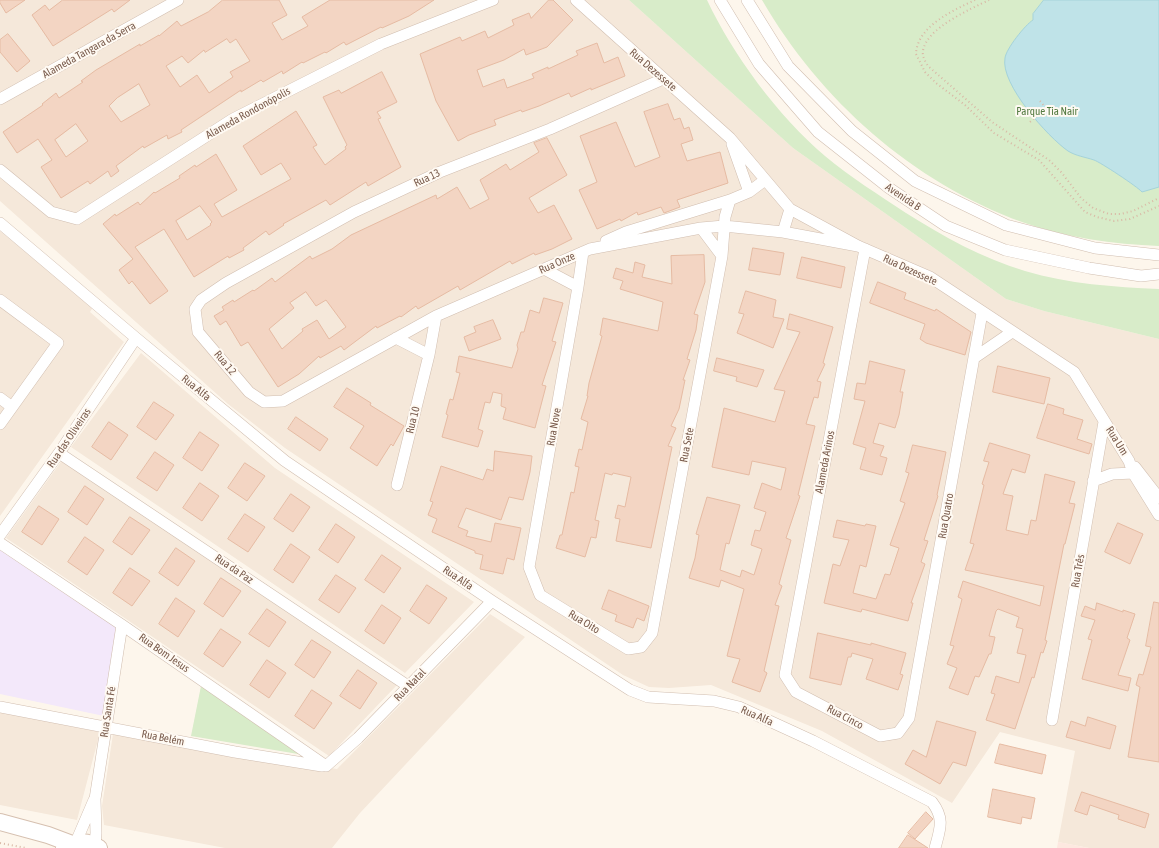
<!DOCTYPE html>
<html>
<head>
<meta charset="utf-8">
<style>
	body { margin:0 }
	canvas { display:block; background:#fdf6ec }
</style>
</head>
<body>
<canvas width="1159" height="848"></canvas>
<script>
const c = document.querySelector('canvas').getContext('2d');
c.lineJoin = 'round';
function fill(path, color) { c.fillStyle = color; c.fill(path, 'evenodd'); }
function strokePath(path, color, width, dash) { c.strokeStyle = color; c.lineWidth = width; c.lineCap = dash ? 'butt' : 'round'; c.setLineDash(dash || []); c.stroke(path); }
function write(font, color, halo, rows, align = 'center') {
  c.font = font + ' "Asap Condensed",sans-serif'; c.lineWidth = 4; c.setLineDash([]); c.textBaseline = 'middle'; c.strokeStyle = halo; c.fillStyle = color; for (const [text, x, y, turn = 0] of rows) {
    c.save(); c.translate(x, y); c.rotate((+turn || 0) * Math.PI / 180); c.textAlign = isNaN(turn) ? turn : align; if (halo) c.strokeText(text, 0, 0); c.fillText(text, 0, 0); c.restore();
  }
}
const residential = new Path2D(`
	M0 0H629L793 148 1006 299 1044 311 1159 339V848H1089L1058 842 1075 751 1000 732 952 803 822 731 711 685 669 688 649 687 623 675 285 448 228 404 0 201Z
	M0 231 93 307 90 312 124 342 0 516Z
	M141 353 275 468 474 602 405 673 71 447Z
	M63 459 397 685 329 756 6 538Z
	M490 614 525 637 360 813 332 848H225L104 825 102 806 113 734 337 769Z
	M0 712 100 732 77 820 0 805Z`);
const commercial = new Path2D(`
	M1058 842 1089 848H1057Z`);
const education = new Path2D(`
	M2 548 119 625 104 716 0 694V551Z`);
const green = new Path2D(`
	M629 0H707C733 55 778 116 825 156 850 177 879 195 906 213 944 237 982 258 1025 271 1069 284 1114 287 1159 289V339L1044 311 1006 299 793 148Z
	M762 0H1159V246C1113 244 1066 238 1022 222 912 182 820 100 762 0Z
	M201 686 304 755 191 736Z`);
const water = new Path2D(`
	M1044 0H1159V187L1142 192C1138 187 1100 162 1094 160 1085 157 1076 156 1068 151 1048 137 1000 84 1005 58 1006 49 1025 25 1033 20V14Z`);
const building = new Path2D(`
	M0 0H25L6 13 0 3Z
	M63 0H130L114 12 112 9 53 46 32 15 45 5 49 10Z
	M223 0H279L287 15 272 23 282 40 308 26 302 17 330 0H434L409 16 382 28 381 27 346 45 344 42 326 53 325 52 303 63 302 62 283 74 282 71 263 82 261 80 241 92V90L181 130 182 132 168 139 167 135 144 148 143 146 116 166 119 171 111 177 108 171 90 184 88 181 61 198 41 167 52 160 38 139 17 153 3 132 43 105 42 104 56 93 59 98 83 82 81 81 96 70 140 44V46L159 35V36L177 21 181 26 208 12ZM227 39 230 43 236 39 250 61 230 72 233 77 209 93 197 75 180 87 166 66 182 56 188 63 204 50 205 52ZM139 84 150 105 121 122 109 106 117 98ZM76 124 88 141 66 157 55 140Z
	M549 0H553L573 20 547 47 526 55 524 49 504 60 477 70 483 87 504 79 507 88 534 78 532 74 548 67V69L578 55 576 51 597 43 604 63 618 57 625 76 591 90V88L571 97 569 93 539 106 522 112 521 110 494 120 496 125 469 135 458 141 436 101 420 54 460 37 462 41 485 31 488 38 514 25 512 20 529 13 531 18Z
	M8 34 30 61 17 72 0 52V40Z
	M382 72 397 102 377 112 381 118 378 119 401 167 368 186 366 182 330 205 326 200 283 224 284 225 269 235 266 231 243 248 244 250 229 258 228 256 194 277 164 229 135 247 168 291 150 304 132 281 129 284 119 270 133 259 103 224 115 214 116 216 138 202 140 205 154 192 155 193 180 178 179 176 195 165 196 167 216 154 237 190 214 204 222 217 291 179 281 163 261 175 243 146 296 111 317 145 313 147 325 165 346 149 345 147 347 145 323 97 339 90 341 93ZM200 206 212 222 210 224 211 225 187 240 176 221Z
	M668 104 674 120 680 118 684 129 689 127 693 140 681 144 687 161 720 152 728 183 677 200 680 207 664 213 661 207 638 215 637 212 621 221 620 219 597 229 579 190 597 182 580 136 616 122 635 167 660 157 644 112Z
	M547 138 567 175 529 198 538 213 554 205 572 239 552 249 535 255 534 253 512 264 510 261 460 290 458 286 418 309 416 306 401 317 400 316 377 328 376 326 344 350 341 346 320 358 319 356 299 374 278 387 248 342 241 346 226 321 220 325 214 316 224 310 222 307 233 300 234 302 253 290 254 291 272 278 275 282 310 256 312 259 332 249 351 235 436 195 437 199 457 187 470 209 489 199 480 180 506 164 510 170 539 152 534 143ZM306 292 316 306 326 300 346 327 329 339 317 320 302 329 303 331 282 349 269 329 294 308 290 303Z
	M753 248 784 253 780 275 749 270Z
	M704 255 705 282 694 314 698 315 696 330 687 359 690 360 683 380H685L679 409 671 426 676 428 668 446 672 447 651 548 616 541 620 519 615 518 618 505 625 507 631 477 613 473 612 475 605 473 595 520 599 521 596 538 591 537 585 557 556 548 560 535H562L571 492 574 493 579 467 575 466 579 449 582 450 588 422 581 419 588 396H587L589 383 602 336 600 335 603 318 658 331 663 302 620 289 623 281 613 278 616 268 633 273 635 262 645 265 642 277 672 284 671 256Z
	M802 257 845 267 841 288 797 278Z
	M878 282 906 293 904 299 935 311 936 309 971 332 965 355 926 343 920 339 925 324 870 303Z
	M746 291 776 300 773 317 784 319 773 348 737 333 744 314 739 313Z
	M544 298 563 303 552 341 556 342 542 385 546 386 535 428 503 419 506 408 501 406 502 394 493 392 490 403 485 402 478 429 483 431 478 447 442 437 448 415 446 414 450 399 453 400 460 373 456 372 459 356 512 368 518 349 517 345 521 332H524L530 310 539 313Z
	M790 314 833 327 823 363 825 364 817 381 821 382 818 398 814 397 806 424 815 426 798 495 800 496 786 538 791 540 779 584 782 586 775 605 779 606 764 671 767 673 760 692 732 682 740 659 727 656 744 589 721 580 719 587 689 578 695 558 699 535 696 534 707 497 740 505 729 544 726 543 720 570 740 577 742 570 754 575 762 549 751 545 755 530 760 531 766 512 754 508 762 483 781 490 786 468 752 461 749 475 712 467 724 408 775 422 785 391 774 389 800 332 787 329Z
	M493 320 501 339 469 351 464 337 476 332 474 327Z
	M717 358 764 370 757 387 736 381 737 377 714 371Z
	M870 361 905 370 900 392H903L899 415 895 428 879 423 873 443 884 446 880 456 887 458 882 475 860 469 866 448 853 444 865 401 854 399 857 383 865 384Z
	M998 366 1050 378 1044 404 993 392Z
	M347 388 371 403 370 405 404 426 393 446 391 444 377 466 350 448 364 426 334 407Z
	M154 402 174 415 156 440 137 427Z
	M1048 404 1064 409 1063 414 1083 420 1077 439 1092 444 1089 454 1037 438Z
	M296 417 328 439 320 451 288 429Z
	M109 422 128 435 111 460 92 447Z
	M200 432 219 445 202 471 183 458Z
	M990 443 1030 455 1025 473 1012 469 1003 494 1013 496 1006 530 1028 535 1031 520 1036 521 1045 474 1075 482 1069 503 1075 504 1065 544H1064L1045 640 1047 641 1043 653 1041 652 1034 678 1032 677 1015 729 986 720 995 694 991 693 996 676 1019 683 1026 655 1017 653 1023 629 1016 627 1019 617 998 609 996 611 989 636 995 637 991 654H989L979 677 975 676 968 695 949 688 957 668 947 664 954 646 950 645 962 599 958 597 963 581 1040 606 1044 586 965 570 974 544 970 543 984 485 982 484 989 462 984 461Z
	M913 445 946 452 937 495 938 496 924 540 928 541 921 562 925 564 911 603H913L908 621 862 609 861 612 824 603 833 564 840 566 849 540 833 537 837 520 865 526 866 524 876 526 866 567 860 565 853 593 876 599 885 574 890 575 899 548 890 545 905 503 900 501 909 473 906 472Z
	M495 451 532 456 530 472 523 500 509 497 501 520 466 508 458 527 468 531 466 536 491 542 495 523 521 528 514 560 507 558 503 574 480 569 483 555 475 553V551L432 532 437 519 428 515 433 502 430 501 441 466 483 480 487 469 493 471Z
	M155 452 174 465 157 491 137 478Z
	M245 463 265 476 247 501 228 488Z
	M200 483 219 496 202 521 183 508Z
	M85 486 104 499 87 525 68 512Z
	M291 494 310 507 293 532 274 519Z
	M39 506 59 519 42 545 22 532Z
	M245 514 265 527 248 552 228 539Z
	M130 517 150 530 132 555 113 542Z
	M1118 523 1143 534 1130 564 1105 552Z
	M336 524 355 537 338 563 319 550Z
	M85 537 104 550 87 575 68 562Z
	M291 544 310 557 293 583 274 570Z
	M176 548 195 561 178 586 159 573Z
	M382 555 401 568 384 593 365 580Z
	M130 568 150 581 132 606 113 593Z
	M336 575 356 588 339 613 319 600Z
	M221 578 241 591 223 617 204 604Z
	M427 585 447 598 429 624 410 611Z
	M609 590 649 606 644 621 637 618 633 628 615 621 617 615 602 609Z
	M176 598 195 611 178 637 159 624Z
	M1154 602 1159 603V762L1128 757 1140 687 1136 685 1139 674 1143 675 1151 647 1146 646Z
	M1097 603 1123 612V610L1135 614 1127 638 1130 640 1118 675 1131 678 1128 691 1082 679 1092 640 1088 639 1095 620 1081 616 1085 606 1095 610Z
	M382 605 401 618 384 644 365 631Z
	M267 609 286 622 269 647 249 634Z
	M221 629 241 642 223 667 204 654Z
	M818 633 871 645V643L906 653 900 674 903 675 898 690 866 679 873 659 852 653 851 657H848L841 685 810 678Z
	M312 640 331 652 314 678 295 665Z
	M267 660 286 673 269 698 250 685Z
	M358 670 377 683 360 709 340 696Z
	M312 690 332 703 314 729 295 716Z
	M1088 717 1116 726 1110 749 1066 737 1071 721 1085 726Z
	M937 721 976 732 966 766 953 762 940 784 905 764 913 750 926 757Z
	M1000 744 1046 755 1042 774 995 763Z
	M993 789 1035 798 1031 819 1022 817 1021 824 988 817Z
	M1082 792 1149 814 1145 828 1118 819 1119 815 1090 805 1087 815 1075 811Z
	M926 812 933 819 915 839 908 833Z
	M908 835 928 848H899Z`);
const path = new Path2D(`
	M975 0C954 10 917 26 916 54L925 72 936 83 965 105 994 133 1039 160 1085 212 1097 217 1114 221 1130 219 1159 206
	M989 0C971 9 926 28 923 51 922 56 925 61 928 66L992 122 1049 160 1062 173 1081 198 1093 208 1109 214H1121L1133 211 1159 198
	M1040 101 1052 115
	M1030 122 1046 108
	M0 843 26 848`);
const minor = new Path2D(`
	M576 0 730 138 790 209 858 246 930 277 1074 372 1129 461 1133 473 1159 515
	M720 0 759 64 818 132 889 188 946 226 1005 250 1089 268 1141 276 1159 274
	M747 0 788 66 852 131 915 181 1006 225 1095 248 1159 255
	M663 79 550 129 440 172 354 212 226 283 201 300 195 309 198 332 249 392 264 402 283 401 436 316 590 249 701 228 724 226 783 232 858 246
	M0 99 178 0
	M732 144 749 192
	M0 170 51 212 77 219 233 119 381 44 493 0
	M0 223 136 338 285 461 492 601 630 690 648 697 714 701 739 707 813 741 932 802C945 819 940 829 935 848
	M701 228 722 256
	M783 232 790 209
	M606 241 626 232 730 200 749 192 765 180
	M865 249 785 675 796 692 880 736 898 733 909 718 982 313
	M583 252 578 287 529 567 540 595 628 649 641 647 652 633 722 256 725 217 730 200
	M544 269 578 287
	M0 300 58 343 0 424
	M396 338 429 355
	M974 358 1012 332
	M0 398 12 407
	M59 453 408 686
	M1135 467 1159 498
	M1093 481 1112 474 1133 473 1138 471
	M397 485 429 355 436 316
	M0 535 59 453 136 338
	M0 543 122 625 326 766
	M0 707 235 752 322 766
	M1052 720 1104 422
	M326 766 358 738 492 601
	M76 842 94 800
	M95 845 96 833 95 799 122 625`);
const secondary = new Path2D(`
	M0 822 48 835 72 844
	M64 848C76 841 88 840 99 848`);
const streetNames = [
	["Alameda Tangara da Serra",89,50,-29],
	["Rua Dezessete",653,70,41],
	["Alameda Rondonópolis",248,113,-29],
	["Rua 13",427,178,-25],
	["Avenida B",903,197,34],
	["Rua Onze",557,263,-24],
	["Rua Dezessete",910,270,25],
	["Rua 12",225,363,50],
	["Rua Alfa",196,388,39],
	["Rua 10",413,420,-76],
	["Rua Nove",554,427,-80],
	["Rua das Oliveiras",69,438,-56],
	["Rua Um",1117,441,58],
	["Rua Sete",687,445,-79],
	["Alameda Arinos",825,462,-79],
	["Rua Quatro",946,516,-80],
	["Rua da Paz",234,569,34],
	["Rua Três",1078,571,-80],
	["Rua Alfa",458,578,34],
	["Rua Oito",584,622,31],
	["Rua Bom Jesus",164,653,35],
	["Rua Natal",410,685,-46],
	["Rua Santa Fé",108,712,-81],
	["Rua Alfa",757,716,24],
	["Rua Cinco",845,717,28],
	["Rua Belém",163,738,11]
];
const parkNames = [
	["Parque Tia Nair",1047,112]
];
fill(residential, '#f5e8da');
fill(commercial, '#fde8e0');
fill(education, '#f3e8fa');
fill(green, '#d8ecc9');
fill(water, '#bfe3e8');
strokePath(water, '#a5d3da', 1);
fill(building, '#f3d5c3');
strokePath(building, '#e6bba3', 1);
strokePath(minor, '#d1beb0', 12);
strokePath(secondary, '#d6c0b0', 18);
strokePath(path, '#d9b8a5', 2, [1, 3]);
strokePath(minor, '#fff', 11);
strokePath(secondary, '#fff', 16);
write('11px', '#7a5c4d', '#fffaf3', streetNames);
write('11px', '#537a41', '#fffaf3', parkNames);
</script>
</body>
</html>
